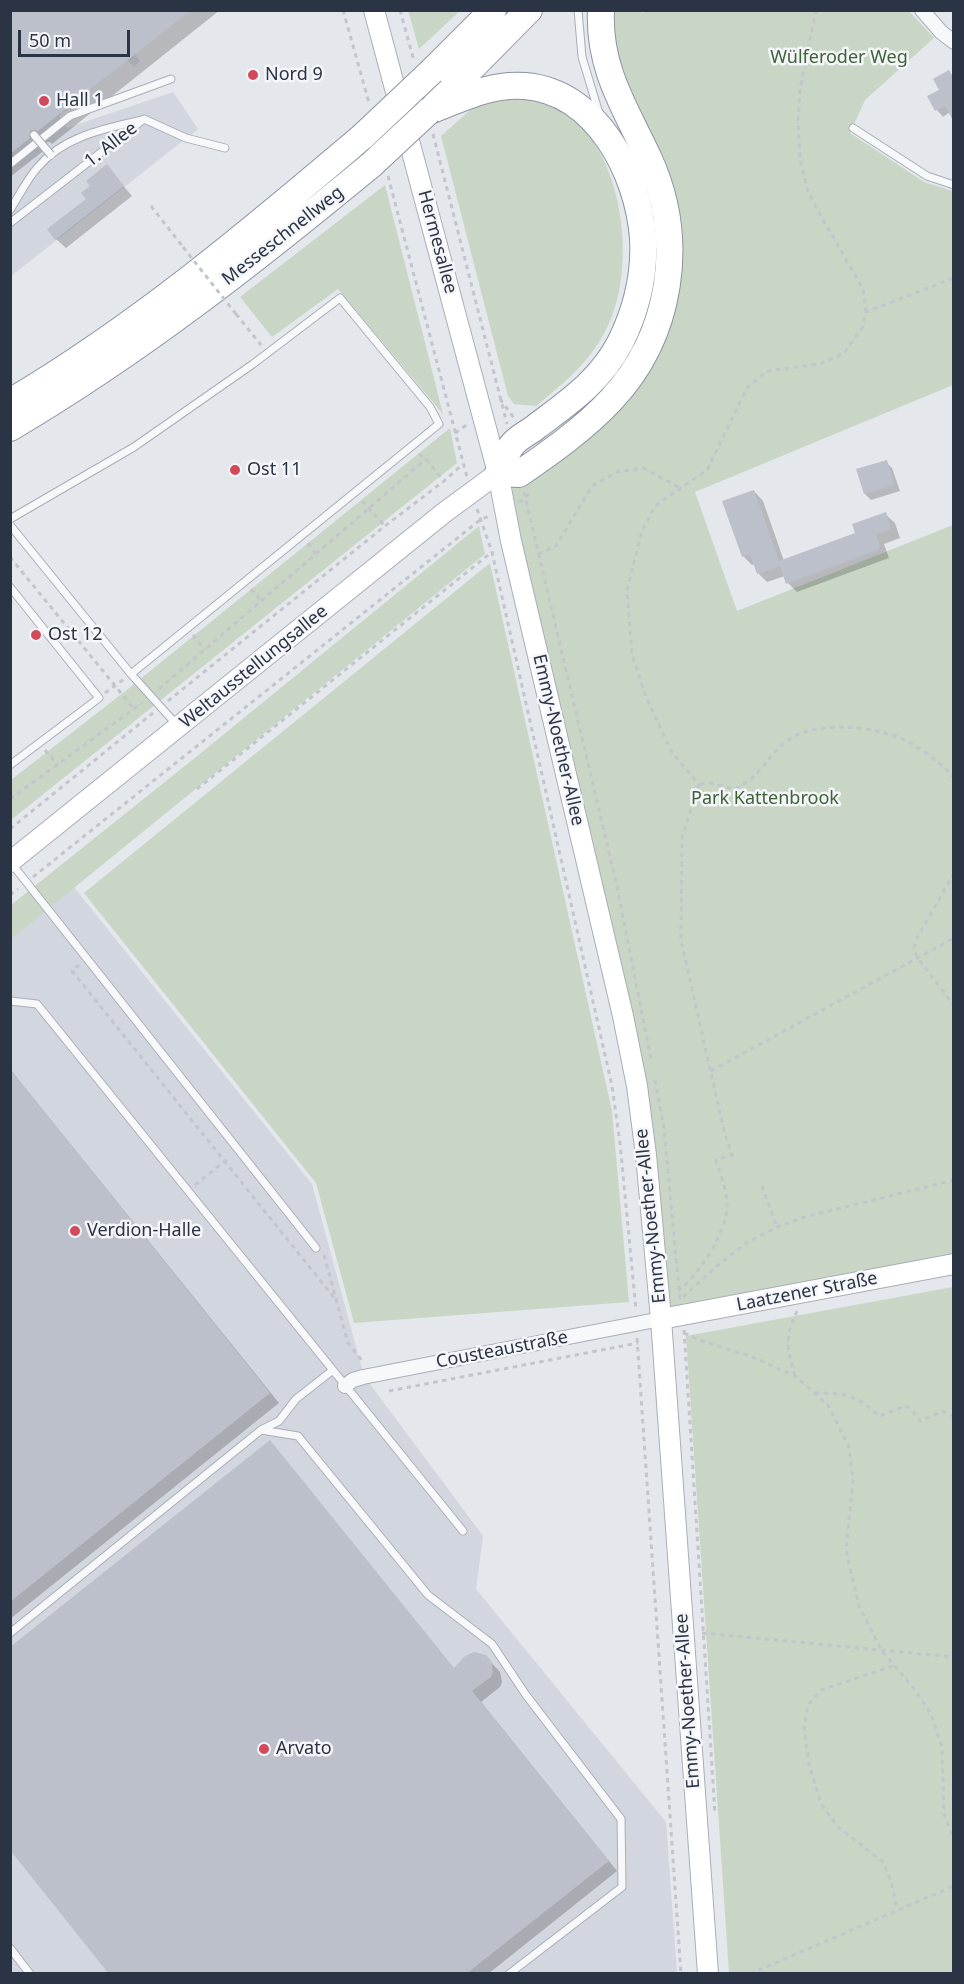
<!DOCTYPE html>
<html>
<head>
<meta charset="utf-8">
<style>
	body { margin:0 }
	#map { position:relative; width:964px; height:1984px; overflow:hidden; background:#e4e7ec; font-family:"Noto Sans",sans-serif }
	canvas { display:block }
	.frame { position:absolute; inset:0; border:12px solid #2b3445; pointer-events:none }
	.scale { position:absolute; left:18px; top:30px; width:112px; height:27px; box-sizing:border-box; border:3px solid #2b3445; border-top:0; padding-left:8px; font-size:18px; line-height:21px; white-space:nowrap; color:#2b3445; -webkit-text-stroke:4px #f4f6f9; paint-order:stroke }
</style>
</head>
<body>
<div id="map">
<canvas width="964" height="1984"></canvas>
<div class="frame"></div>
<div class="scale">50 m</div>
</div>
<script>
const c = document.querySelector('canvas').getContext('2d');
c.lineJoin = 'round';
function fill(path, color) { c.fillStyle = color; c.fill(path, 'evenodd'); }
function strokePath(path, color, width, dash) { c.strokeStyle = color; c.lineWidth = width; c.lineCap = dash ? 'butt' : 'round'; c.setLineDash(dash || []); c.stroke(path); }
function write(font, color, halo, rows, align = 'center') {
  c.font = font + ' "Noto Sans",sans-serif'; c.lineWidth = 5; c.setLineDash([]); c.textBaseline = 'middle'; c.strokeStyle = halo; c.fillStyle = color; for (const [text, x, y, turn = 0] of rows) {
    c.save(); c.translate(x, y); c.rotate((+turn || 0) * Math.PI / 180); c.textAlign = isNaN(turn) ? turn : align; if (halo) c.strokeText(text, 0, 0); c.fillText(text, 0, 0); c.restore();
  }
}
const built = new Path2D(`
	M11 11H103L137 53 135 55 140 61 134 67 127 60 59 116 67 128 173 92 198 129 11 276Z
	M65 876 312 1184 364 1376 483 1536 476 1589 666 1822 677 1973 11 1974V920Z`);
const green = new Path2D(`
	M408 10H460V11L419 49Z
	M645 10 909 11 934 38 865 100 850 133 924 182 953 191V385L695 492 737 611 953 525V1264L661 1319 646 1155 498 473 520 474 624 385 670 258 601 11H639L643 13Z
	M524 97C539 100 558 106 570 116 622 157 635 257 612 316 597 356 568 380 536 406L514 404 508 396 441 136 477 104 491 100Z
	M385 185 443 414 338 289 272 337 240 297Z
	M450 428 457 463 11 820V780L128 689Z
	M479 526 485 554 11 939V905L196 757Z
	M490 563 612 1111 629 1302 354 1323 316 1183 84 893Z
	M953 1287V1973H729L686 1336Z`);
const shadow = new Path2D(`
	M10 10H220L52 144 50 142 44 143 41 147 42 152 10 177Z
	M948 72 954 77V117L950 112 943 117 937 110 929 97 941 90Z
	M107 166 132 196 66 248 56 239 88 199 92 186Z
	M886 462 892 468 900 491 871 500 865 494Z
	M754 491 763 501 784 561 857 534 885 514 895 523 900 538 884 544 889 558 797 592 788 583 785 576 767 582 758 573 755 564 752 565 743 556Z
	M10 1069 279 1403 10 1619Z
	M485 1656 500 1672 502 1682 500 1687 481 1702 617 1871 488 1974H111L455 1669Z`);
const building = new Path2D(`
	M10 10H191L38 131 35 130H31L29 134 30 138 10 154Z
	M949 70 954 79V122L945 106 935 111 927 96 939 90 933 79Z
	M107 164 124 186 55 240 47 229 86 199 81 193 90 186 86 181Z
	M887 460 894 485 864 494 856 469Z
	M754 490 779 561 855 533 852 524 886 512 891 529 876 534 880 549 786 584 780 566 757 574 750 554 742 557 722 501Z
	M10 1069 270 1393 10 1602Z
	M270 1440 454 1668 465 1656 474 1652 486 1655 491 1661 493 1672 491 1677 472 1691 609 1861 466 1974H109L10 1850V1647Z`);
const path = new Path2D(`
	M343 10 369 103
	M400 10 414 61
	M816 10 800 89 798 122 800 159 807 189 817 209 863 289 866 312
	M433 134 507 424
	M388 176 467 477
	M151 206 183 247
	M236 314 261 345
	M500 399 514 418
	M455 433 468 424
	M419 454 426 459 444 481
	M524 492 616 882 651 1059
	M362 501 385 526
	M519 502 525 499 531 490
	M477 509 492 552 612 1086 620 1143 636 1310
	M308 543 316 554
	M538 554 556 546 592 486 617 472 643 468 680 488
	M10 557 134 709
	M251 589 261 601
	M193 635 205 650
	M159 689 426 459
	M105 693 124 679
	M168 701 385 526 444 481 463 464
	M45 750 58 765
	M700 784 711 783 735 789C740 786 746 783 751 779 767 765 776 744 797 735 826 721 883 727 910 743 925 751 943 765 954 778
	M197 789 492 552
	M10 799 142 703
	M10 829 153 713
	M954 873 917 938 914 948 917 957 954 1006
	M33 877 480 520 491 515
	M10 895 18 889
	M79 965 72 971 336 1300
	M711 1071 954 938
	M655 1080 664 1128 680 1300
	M733 1157 724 1131 681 940 682 838 699 784 672 753 646 697 632 655 627 591 642 531 655 506 707 470 747 388 767 371 820 364 844 353 862 328 866 312 954 278
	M195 1185 230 1157
	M762 1186 777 1227
	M324 1255 348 1343 363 1362
	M678 1291C698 1276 728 1231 727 1205 727 1191 720 1174 716 1160L732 1154
	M683 1297 716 1267 746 1243 777 1227 805 1217 954 1180
	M684 1330 715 1814
	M684 1333 705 1342 750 1356 795 1376 828 1405 849 1447 853 1480 846 1550 859 1606 882 1651 912 1686 930 1712 942 1747 944 1814 954 1840
	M637 1338 681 1974
	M795 1376C787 1346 784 1340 797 1311
	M389 1391 638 1343
	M815 1393C831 1393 846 1393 860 1401 867 1405 873 1412 880 1416L905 1406 910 1408 920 1421 943 1411 954 1417
	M702 1633 954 1657
	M893 1666 821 1690 808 1705 804 1727 809 1764 821 1804 838 1827 883 1862 891 1881 897 1910
	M750 1974 954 1886`);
const lane = new Path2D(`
	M578 10 582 57 599 113
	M853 128 927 176 954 185
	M10 164 70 116 171 79
	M10 210C19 196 27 179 38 167 64 136 104 129 142 120
	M10 223 144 119 186 138 225 148
	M10 519 134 447 253 364 340 298 430 407 439 424 131 674
	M10 525 131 674 177 725
	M10 587 99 698 10 765
	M12 864 316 1248
	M10 1001 37 1004 463 1531
	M261 1430 279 1421 296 1399 333 1370
	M10 1633 261 1430 298 1436 428 1595 492 1644 526 1695 621 1819 622 1887 509 1974
	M10 1948 30 1974`);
const street = new Path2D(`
	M922 10 941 32 954 42
	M345 1386 353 1380 363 1377 661 1319`);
const secondary = new Path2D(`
	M374 10 498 473 511 541 623 1016 637 1086 646 1155 661 1319 708 1974
	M10 862 445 512 498 473
	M661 1319 954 1264`);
const highway = new Path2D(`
	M432 71 493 10
	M436 104 529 10
	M429 111C461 99 491 83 525 86 597 92 638 173 643 238 645 274 636 311 620 343 600 381 570 401 537 426 530 432 518 437 512 445 506 453 502 464 498 473L519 474C551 452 585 428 611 400 672 335 686 240 649 159 626 109 598 69 601 10
	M10 402C137 327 250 232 362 137
	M10 428C139 352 256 260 371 165`);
const pathBridge = new Path2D(`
	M183 247 236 314`);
const laneBridge = new Path2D(`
	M34 135 51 155`);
const highwayBridge = new Path2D(`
	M362 137 432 71
	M371 165 429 111`);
const markers = [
	[253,75,6,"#d1495b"],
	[44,101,6,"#d1495b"],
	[235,470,6,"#d1495b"],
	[36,635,6,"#d1495b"],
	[75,1231,6,"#d1495b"],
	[264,1749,6,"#d1495b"]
];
const parkNames = [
	["Wülferoder Weg",839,58],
	["Park Kattenbrook",765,799]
];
const poiNames = [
	["Nord 9",265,75],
	["Hall 1",56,101],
	["Ost 11",247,470],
	["Ost 12",48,635],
	["Verdion-Halle",87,1231],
	["Arvato",276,1749]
];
const streetNames = [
	["1. Allee",111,145,-38],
	["Messeschnellweg",283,236,-38],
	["Hermesallee",437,242,75],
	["Weltausstellungsallee",254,667,-39],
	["Emmy-Noether-Allee",558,740,77],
	["Emmy-Noether-Allee",651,1216,-96],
	["Laatzener Straße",807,1292,-11],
	["Cousteaustraße",502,1350,-11],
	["Emmy-Noether-Allee",688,1701,-94]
];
fill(built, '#d2d6de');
fill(green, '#c9d6c5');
fill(shadow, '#0003');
fill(building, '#bbc0ca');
strokePath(lane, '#a9aeb7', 9);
strokePath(street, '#a9aeb7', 16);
strokePath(secondary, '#a9aeb7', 22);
strokePath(highway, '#8b94a3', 28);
strokePath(path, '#c2c5cb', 3, [4.5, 4.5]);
strokePath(lane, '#f7f8fa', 7);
strokePath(street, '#f7f8fa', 14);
strokePath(secondary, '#fff', 20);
strokePath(highway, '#fff', 26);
strokePath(laneBridge, '#a9aeb7', 9, []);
strokePath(highwayBridge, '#8b94a3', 28, []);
strokePath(pathBridge, '#c2c5cb', 3, [4.5, 4.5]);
strokePath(laneBridge, '#f7f8fa', 7);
strokePath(highwayBridge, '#fff', 26);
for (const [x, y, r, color] of markers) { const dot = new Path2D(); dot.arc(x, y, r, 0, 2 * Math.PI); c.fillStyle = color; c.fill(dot); strokePath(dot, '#f4f6f9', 2); }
write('18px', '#3f6138', '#f4f6f9', parkNames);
write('18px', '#2b3445', '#f4f6f9', poiNames, 'left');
write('18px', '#2b3445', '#f4f6f9', streetNames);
</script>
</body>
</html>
